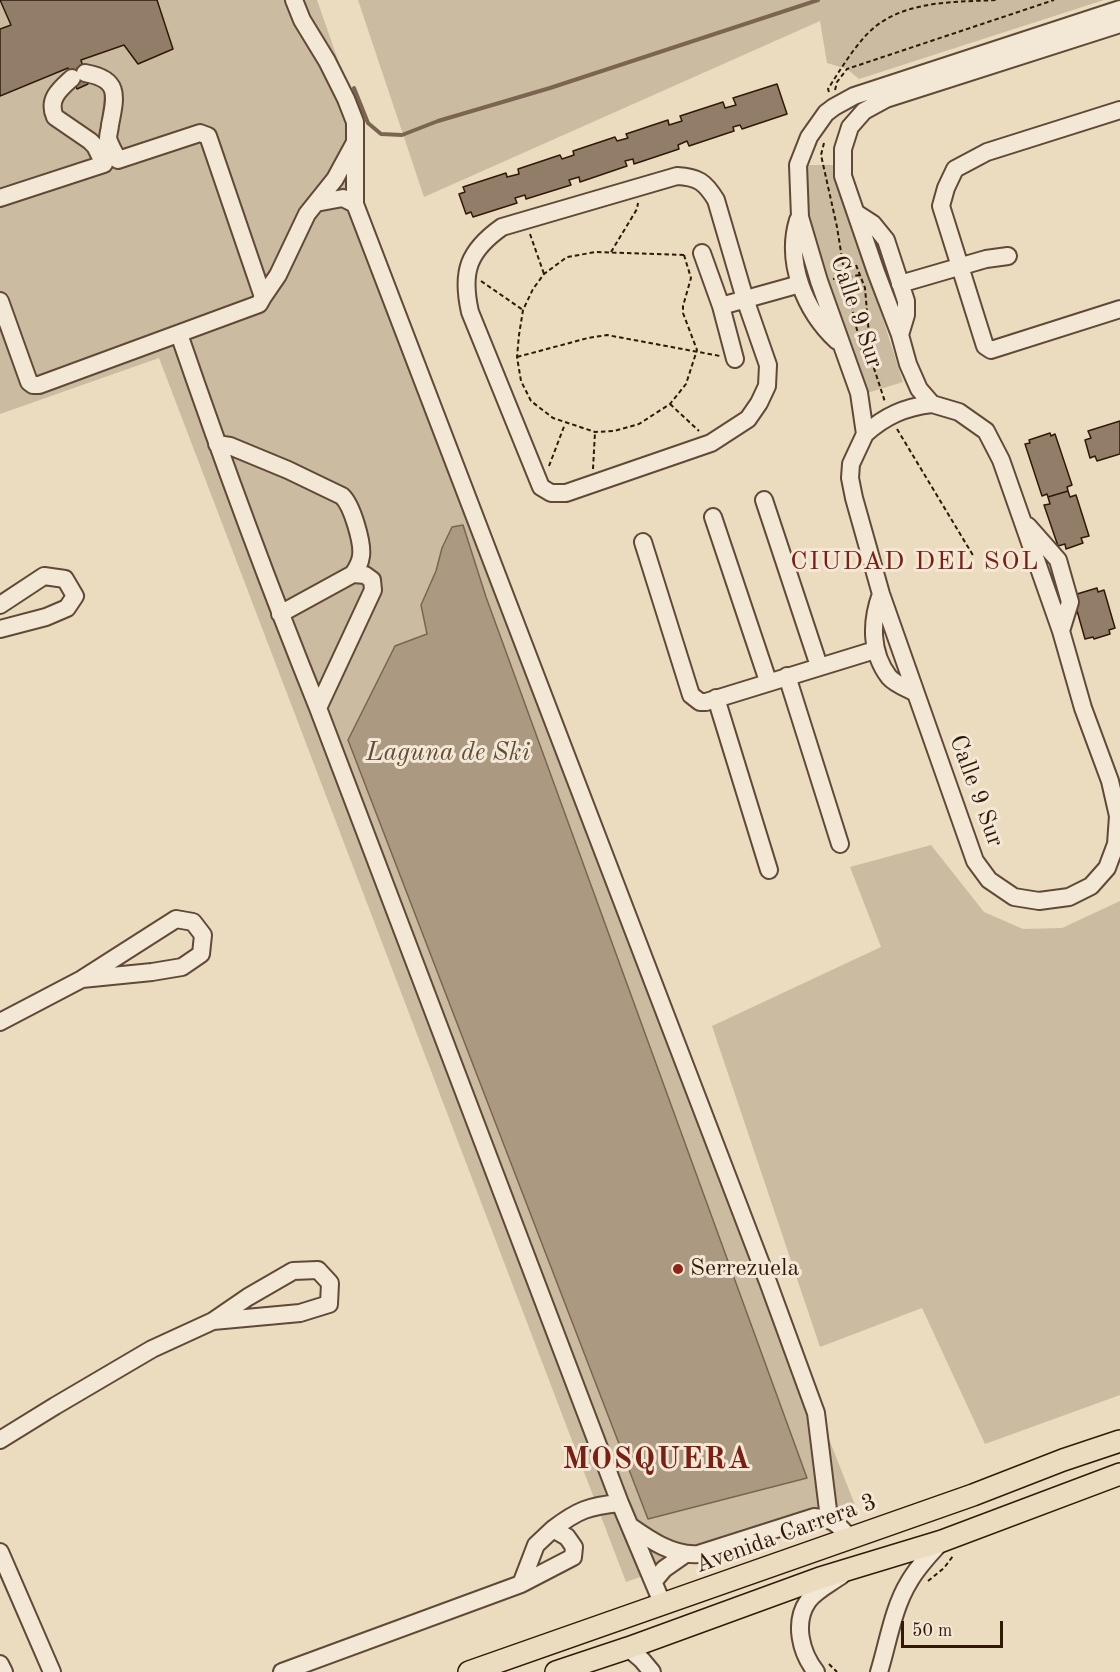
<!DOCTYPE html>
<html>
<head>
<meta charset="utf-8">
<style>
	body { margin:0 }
	#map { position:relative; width:1120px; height:1672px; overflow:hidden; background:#ebdcbf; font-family:"Old Standard TT",serif }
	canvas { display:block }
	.scale { position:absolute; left:901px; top:1621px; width:102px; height:27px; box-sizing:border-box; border:3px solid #311809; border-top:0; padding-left:8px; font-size:18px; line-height:21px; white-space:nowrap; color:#311809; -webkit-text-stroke:4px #f2e8d5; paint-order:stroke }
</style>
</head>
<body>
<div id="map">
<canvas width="1120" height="1672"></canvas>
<div class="scale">50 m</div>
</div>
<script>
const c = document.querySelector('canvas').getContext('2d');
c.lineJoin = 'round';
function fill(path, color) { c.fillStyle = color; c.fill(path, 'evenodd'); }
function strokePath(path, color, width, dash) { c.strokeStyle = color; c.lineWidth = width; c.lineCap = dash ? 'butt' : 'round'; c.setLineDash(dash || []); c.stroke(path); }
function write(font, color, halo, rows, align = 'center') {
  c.font = font + ' "Old Standard TT",serif'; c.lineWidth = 6; c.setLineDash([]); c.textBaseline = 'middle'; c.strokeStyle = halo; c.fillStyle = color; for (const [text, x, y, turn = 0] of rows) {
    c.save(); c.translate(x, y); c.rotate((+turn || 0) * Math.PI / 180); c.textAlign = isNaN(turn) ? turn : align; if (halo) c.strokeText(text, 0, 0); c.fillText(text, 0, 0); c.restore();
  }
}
const green = new Path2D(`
	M0 0H317L365 137 364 244 445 463 855 1505 848 1503 626 1582 159 358 0 414Z
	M358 0H1104L859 79 847 69 827 63 820 21 424 197Z
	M802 165H834L903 382 864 394 801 196Z
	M931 845 984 912 1023 929 1062 928 1120 901V1395L985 1444 922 1308 820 1347 712 1026 881 947 850 867Z`);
const water = new Path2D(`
	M463 525 486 597 807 1478 648 1519 348 740 395 646 427 634 421 605 436 571 442 548 452 527Z`);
const stream = new Path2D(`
	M354 88 368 123 381 134 402 135 438 121 550 88 818 0`);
const building = new Path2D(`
	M0 0H157L173 49 138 64 124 45 81 60 88 84 77 89 68 68 0 96V29L11 25Z
	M777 84 787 114 742 129 740 125 733 127 734 131 689 146 687 141 678 145 679 149 634 164 633 159 625 161 627 166 580 182 579 177 569 180 571 185 526 199 525 195 515 198 517 203 473 217 471 212 466 214 459 194 465 192 463 187 506 173 507 177 519 174 518 169 560 155 562 159 574 155 573 151 615 137 617 141 628 138 626 134 668 120 669 125 682 121 680 116 723 102 725 108 736 105 733 98Z
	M1120 421V454L1097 461 1095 456 1090 458 1085 440 1091 438 1088 431Z
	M1050 433 1051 436 1055 434 1072 485 1067 487 1068 491 1048 497 1047 494 1042 496 1025 444 1030 443 1029 440Z
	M1068 491 1070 497 1076 495 1089 536 1081 538 1083 543 1066 549 1065 544 1058 546 1044 505 1050 504 1048 497Z
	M1097 588 1098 592 1104 590 1115 628 1109 630 1110 634 1094 639 1093 637 1085 639 1074 600 1078 599 1077 594Z`);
const path = new Path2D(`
	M835 90 837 82 847 69 1054 0
	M829 92 828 89C840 70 858 40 876 26 910 0 957 2 998 0
	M824 143 821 155 837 227 845 277 862 352
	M530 234 544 274
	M611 252 637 209 638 203
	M684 255 691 278 683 306V313L697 350 686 384 670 404 639 424 614 431 595 432 553 418 531 401 521 381 517 357 519 335 523 310 533 289 544 274 567 257 596 252 687 255
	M856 265 865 288 871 359 885 402
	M833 279 860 275
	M481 281 523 310
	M517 357 588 338 607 335 720 356
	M670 404 699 431
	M897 429 974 557
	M549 466 565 424
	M593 469 595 432
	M928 1581 944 1568 953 1556
	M829 1664 837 1672`);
const minor = new Path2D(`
	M294 0 302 20 327 61 346 99 355 122V204L768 1282 816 1413 828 1510 827 1518
	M1120 9 854 96 834 107 826 113 809 137 798 165 800 217 819 281 859 393 865 434 851 464 850 478 854 498 881 594 975 861 989 880 1014 897 1039 901 1069 897 1091 886 1107 868 1116 844 1118 816 1110 781 1083 708 1061 631 1001 460 986 431 959 412 932 404 919 389 908 364 900 335 876 272 843 176V149L850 127 864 111 886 99 1120 24
	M1120 110 987 152 955 169 946 188 941 206 985 346 991 350 1120 309
	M677 176C698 177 705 182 716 200L745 299 768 365 767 386 759 403 748 419 711 443 566 493H551L541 487 470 312C461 272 468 251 502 227Z
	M0 198 104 164 95 146 90 141 55 117C47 99 60 89 72 78
	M316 203 343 198 355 204
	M856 213 873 224 886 240 906 301V315L900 335
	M798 220C785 263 805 311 837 341
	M702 253 721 306 735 359
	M900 284 986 259 1008 256
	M263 297 278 275 307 214 335 179 354 144
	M0 301 29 382 33 385H39L259 304 263 297 208 136 200 133 118 160C115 153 110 146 108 138 108 134 110 129 110 125 116 95 120 79 85 73
	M721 306 800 284
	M179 334C222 459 268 584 318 708L620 1503 663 1605
	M865 434C885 416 905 407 932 404
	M217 444 230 446 288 470 342 496C352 505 363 543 361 556 360 564 357 568 353 574L280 614
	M764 500 819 666
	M713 517 768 681
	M1028 526 1058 560 1070 602 1061 631
	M643 542 691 695 700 702H706L875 650
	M881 594C871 621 870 652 889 677 895 684 906 688 914 692
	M0 605 44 576 65 579 75 596 67 608 46 617 0 629
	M787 676 840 844
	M716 698 769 870
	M318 708 373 590 372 580 365 575 353 574
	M0 1022 82 979 176 919 193 922 203 935 201 954 182 967 152 972 82 979
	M0 1440 55 1406 152 1349 213 1321 248 1297 293 1271 318 1270 330 1283 329 1304 300 1313 213 1321
	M630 1526C650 1540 673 1556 698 1554L814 1517C832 1518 838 1524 850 1538
	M553 1529C578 1510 589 1506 620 1503
	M0 1552 52 1672
	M654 1581 664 1569 684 1555
	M628 1648 642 1660 652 1672
	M0 1664 4 1672
	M282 1672 521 1584 573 1557 574 1547 567 1537 553 1529 536 1545 521 1584
	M816 1672C801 1653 793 1623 808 1601 816 1590 831 1583 842 1575
	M879 1672C888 1643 893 1608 909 1582 918 1566 930 1554 942 1541`);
const major = new Path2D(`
	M469 1672 973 1495 1063 1460 1120 1441
	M556 1672 628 1648 820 1578 942 1541 1120 1474`);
const markers = [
	[678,1269,6,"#8f2418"]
];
const streetNames = [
	["Calle 9 Sur",856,312,71],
	["Calle 9 Sur",976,791,70],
	["Avenida Carrera 3",786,1534,-20]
];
const poiNames = [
	["Serrezuela",690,1269]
];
const neighbourhoodNames = [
	["CIUDAD DEL SOL",915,562]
];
const waterNames = [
	["Laguna de Ski",448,753]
];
const districtNames = [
	["MOSQUERA",657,1460]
];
fill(green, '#cbbba0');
fill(water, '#ac9981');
strokePath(water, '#7b6551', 1.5);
strokePath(stream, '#7b6551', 4);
fill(building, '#927e68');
strokePath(building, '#311809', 1.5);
strokePath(minor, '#604936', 20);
strokePath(major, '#311809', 24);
strokePath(path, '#311809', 2, [4.5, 3]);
strokePath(minor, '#f2e8d5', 16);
strokePath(major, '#ebdcbf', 21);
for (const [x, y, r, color] of markers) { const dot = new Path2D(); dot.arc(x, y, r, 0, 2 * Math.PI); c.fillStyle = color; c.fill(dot); strokePath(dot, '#f2e8d5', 2); }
write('24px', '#311809', '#f2e8d5', streetNames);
write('24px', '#311809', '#f2e8d5', poiNames, 'left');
c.letterSpacing = '1.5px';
write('26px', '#7a1f14', '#f2e8d5', neighbourhoodNames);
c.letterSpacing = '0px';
write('italic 26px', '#624c39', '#f2e8d5', waterNames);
c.letterSpacing = '1.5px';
write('bold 30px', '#7a1f14', '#f2e8d5', districtNames);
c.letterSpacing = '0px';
</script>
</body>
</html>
